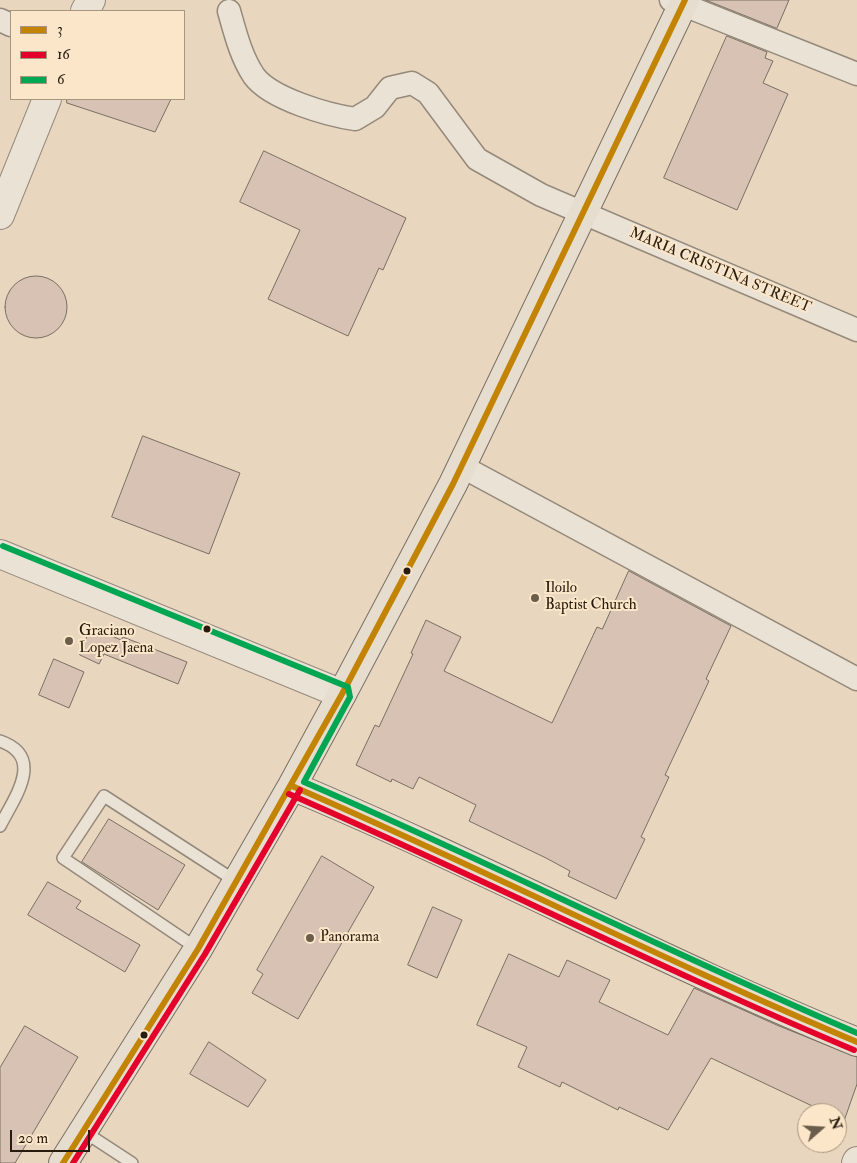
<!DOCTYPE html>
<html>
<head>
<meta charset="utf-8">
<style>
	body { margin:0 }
	#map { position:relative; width:857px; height:1163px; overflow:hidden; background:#e8d6be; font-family:"IM FELL Double Pica",serif }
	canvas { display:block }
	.legend { position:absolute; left:10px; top:10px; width:175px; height:90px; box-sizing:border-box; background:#fce6c9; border:1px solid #a7957e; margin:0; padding:6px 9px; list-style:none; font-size:15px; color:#271c0e }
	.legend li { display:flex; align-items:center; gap:10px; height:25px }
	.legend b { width:25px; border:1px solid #a7957e }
	.north { position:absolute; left:797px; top:1103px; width:50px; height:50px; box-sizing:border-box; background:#fce6c9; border:1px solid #a7957e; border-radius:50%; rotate:71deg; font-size:14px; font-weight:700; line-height:20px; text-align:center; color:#271c0e }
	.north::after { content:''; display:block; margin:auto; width:18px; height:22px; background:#6b5d4c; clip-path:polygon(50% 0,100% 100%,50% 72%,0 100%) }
	.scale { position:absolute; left:10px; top:1130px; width:80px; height:22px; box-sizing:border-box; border:2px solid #271c0e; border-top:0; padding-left:6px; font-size:15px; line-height:18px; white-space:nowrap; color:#271c0e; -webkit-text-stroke:4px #fce6c9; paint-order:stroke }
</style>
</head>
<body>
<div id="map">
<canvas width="857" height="1163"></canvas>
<ul class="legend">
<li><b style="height:6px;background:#c38404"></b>3</li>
<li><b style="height:6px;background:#e4002b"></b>16</li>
<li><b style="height:6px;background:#00a651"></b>6</li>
</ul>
<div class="north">N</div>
<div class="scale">20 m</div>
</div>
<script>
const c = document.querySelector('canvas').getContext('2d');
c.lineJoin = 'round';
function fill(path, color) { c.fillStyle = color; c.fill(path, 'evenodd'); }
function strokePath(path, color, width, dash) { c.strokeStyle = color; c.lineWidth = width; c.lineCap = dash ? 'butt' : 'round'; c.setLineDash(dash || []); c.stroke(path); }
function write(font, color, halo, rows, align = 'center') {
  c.font = font + ' "IM FELL Double Pica",serif'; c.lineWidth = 4; c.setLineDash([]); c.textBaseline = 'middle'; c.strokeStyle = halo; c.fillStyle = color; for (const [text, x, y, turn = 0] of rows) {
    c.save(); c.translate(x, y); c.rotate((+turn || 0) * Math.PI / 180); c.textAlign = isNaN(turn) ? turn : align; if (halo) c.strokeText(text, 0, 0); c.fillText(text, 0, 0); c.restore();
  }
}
const building = new Path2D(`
	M706 0H789L777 28Z
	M727 36 767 52 765 58 773 61 763 83 788 94 737 210 664 178Z
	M67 99H171L155 132 67 103Z
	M264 151 406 218 383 270 379 268 348 336 268 299 300 230 240 202Z
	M5 307a31 31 0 1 1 62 0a31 31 0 1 1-62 0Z
	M143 436 240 473 209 554 112 517Z
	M629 571 731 626 706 679 709 681 665 775 669 777 641 837 645 839 616 899 568 876 570 871 546 858 469 821 476 805 419 777 413 789 392 779 391 782 356 765 375 725 379 727 413 654 411 653 426 620 461 637 444 671 552 723 597 627 602 629Z
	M91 627 121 640 123 637 187 662 178 684 104 654 99 664 80 655Z
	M54 659 84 672 69 708 39 695Z
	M109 819 185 865 158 910 82 862Z
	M322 856 374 887 298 1019 252 993 263 974 257 970Z
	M48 882 81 901 76 908 140 945 125 972 28 915Z
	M433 907 462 920 437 978 408 965Z
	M509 954 559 977 567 960 610 980 599 1002 668 1035 694 988 779 1026 857 1057V1084L844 1121 837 1118V1113H827L711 1058 668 1130 619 1107 618 1110 562 1082 560 1087 518 1067 527 1047 477 1025Z
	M25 1026 78 1057 15 1163H0V1068Z
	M209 1042 266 1080 248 1107 190 1074Z`);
const service = new Path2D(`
	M0 741C46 757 14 798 0 826
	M198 949 63 858 104 796 237 882
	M83 1131 132 1163`);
const minor = new Path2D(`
	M671 0 857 74
	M229 11C235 32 241 57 254 76 271 99 328 115 355 119L375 107 390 88 412 83 428 93 477 159 541 195 857 330
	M0 20 11 25
	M461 466 857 679`);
const tertiary = new Path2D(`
	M85 11 91 0
	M0 215 47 99
	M0 554 342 694
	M856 1163 857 1161`);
const primary = new Path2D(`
	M292 786C483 866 666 964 857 1042
	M63 1163 198 949 292 786 342 694 453 484 685 0`);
const bus1 = new Path2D(`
	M292 786C482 868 666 962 857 1042
	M63 1163 198 949 342 694 453 484 685 0`);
const bus2 = new Path2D(`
	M289 794C478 876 663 970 854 1050
	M73 1163 205 954 300 790`);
const bus3 = new Path2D(`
	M3 546 348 687 350 697 304 782C490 862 671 954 857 1033`);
const markers = [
	[407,571,4.5,"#271c0e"],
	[535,598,5,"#6b5d4c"],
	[207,629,4.5,"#271c0e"],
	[69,641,5,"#6b5d4c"],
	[310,938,5,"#6b5d4c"],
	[144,1035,4.5,"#271c0e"]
];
const streetNames = [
	["MARIA CRISTINA STREET",720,271,23]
];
const poiNames = [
	["Iloilo",545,589],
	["Baptist Church",545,606],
	["Graciano",79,632],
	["Lopez Jaena",79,649],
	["Panorama",320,938]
];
fill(building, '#d7c2b3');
strokePath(building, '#796f62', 1);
strokePath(service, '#94897a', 14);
strokePath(minor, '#94897a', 25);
strokePath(tertiary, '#94897a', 30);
strokePath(primary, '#796f62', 30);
strokePath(service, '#ebe2d6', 11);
strokePath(minor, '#ebe2d6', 22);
strokePath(tertiary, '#ebe2d6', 28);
strokePath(primary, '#e7ddce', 28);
strokePath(bus1, '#c38404', 6);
strokePath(bus2, '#e4002b', 6);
strokePath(bus3, '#00a651', 6);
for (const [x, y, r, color] of markers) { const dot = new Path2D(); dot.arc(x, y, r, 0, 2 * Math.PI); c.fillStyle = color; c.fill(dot); strokePath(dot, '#fce6c9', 2); }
write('15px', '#271c0e', '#fce6c9', streetNames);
write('15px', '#271c0e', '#fce6c9', poiNames, 'left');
</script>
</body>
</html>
